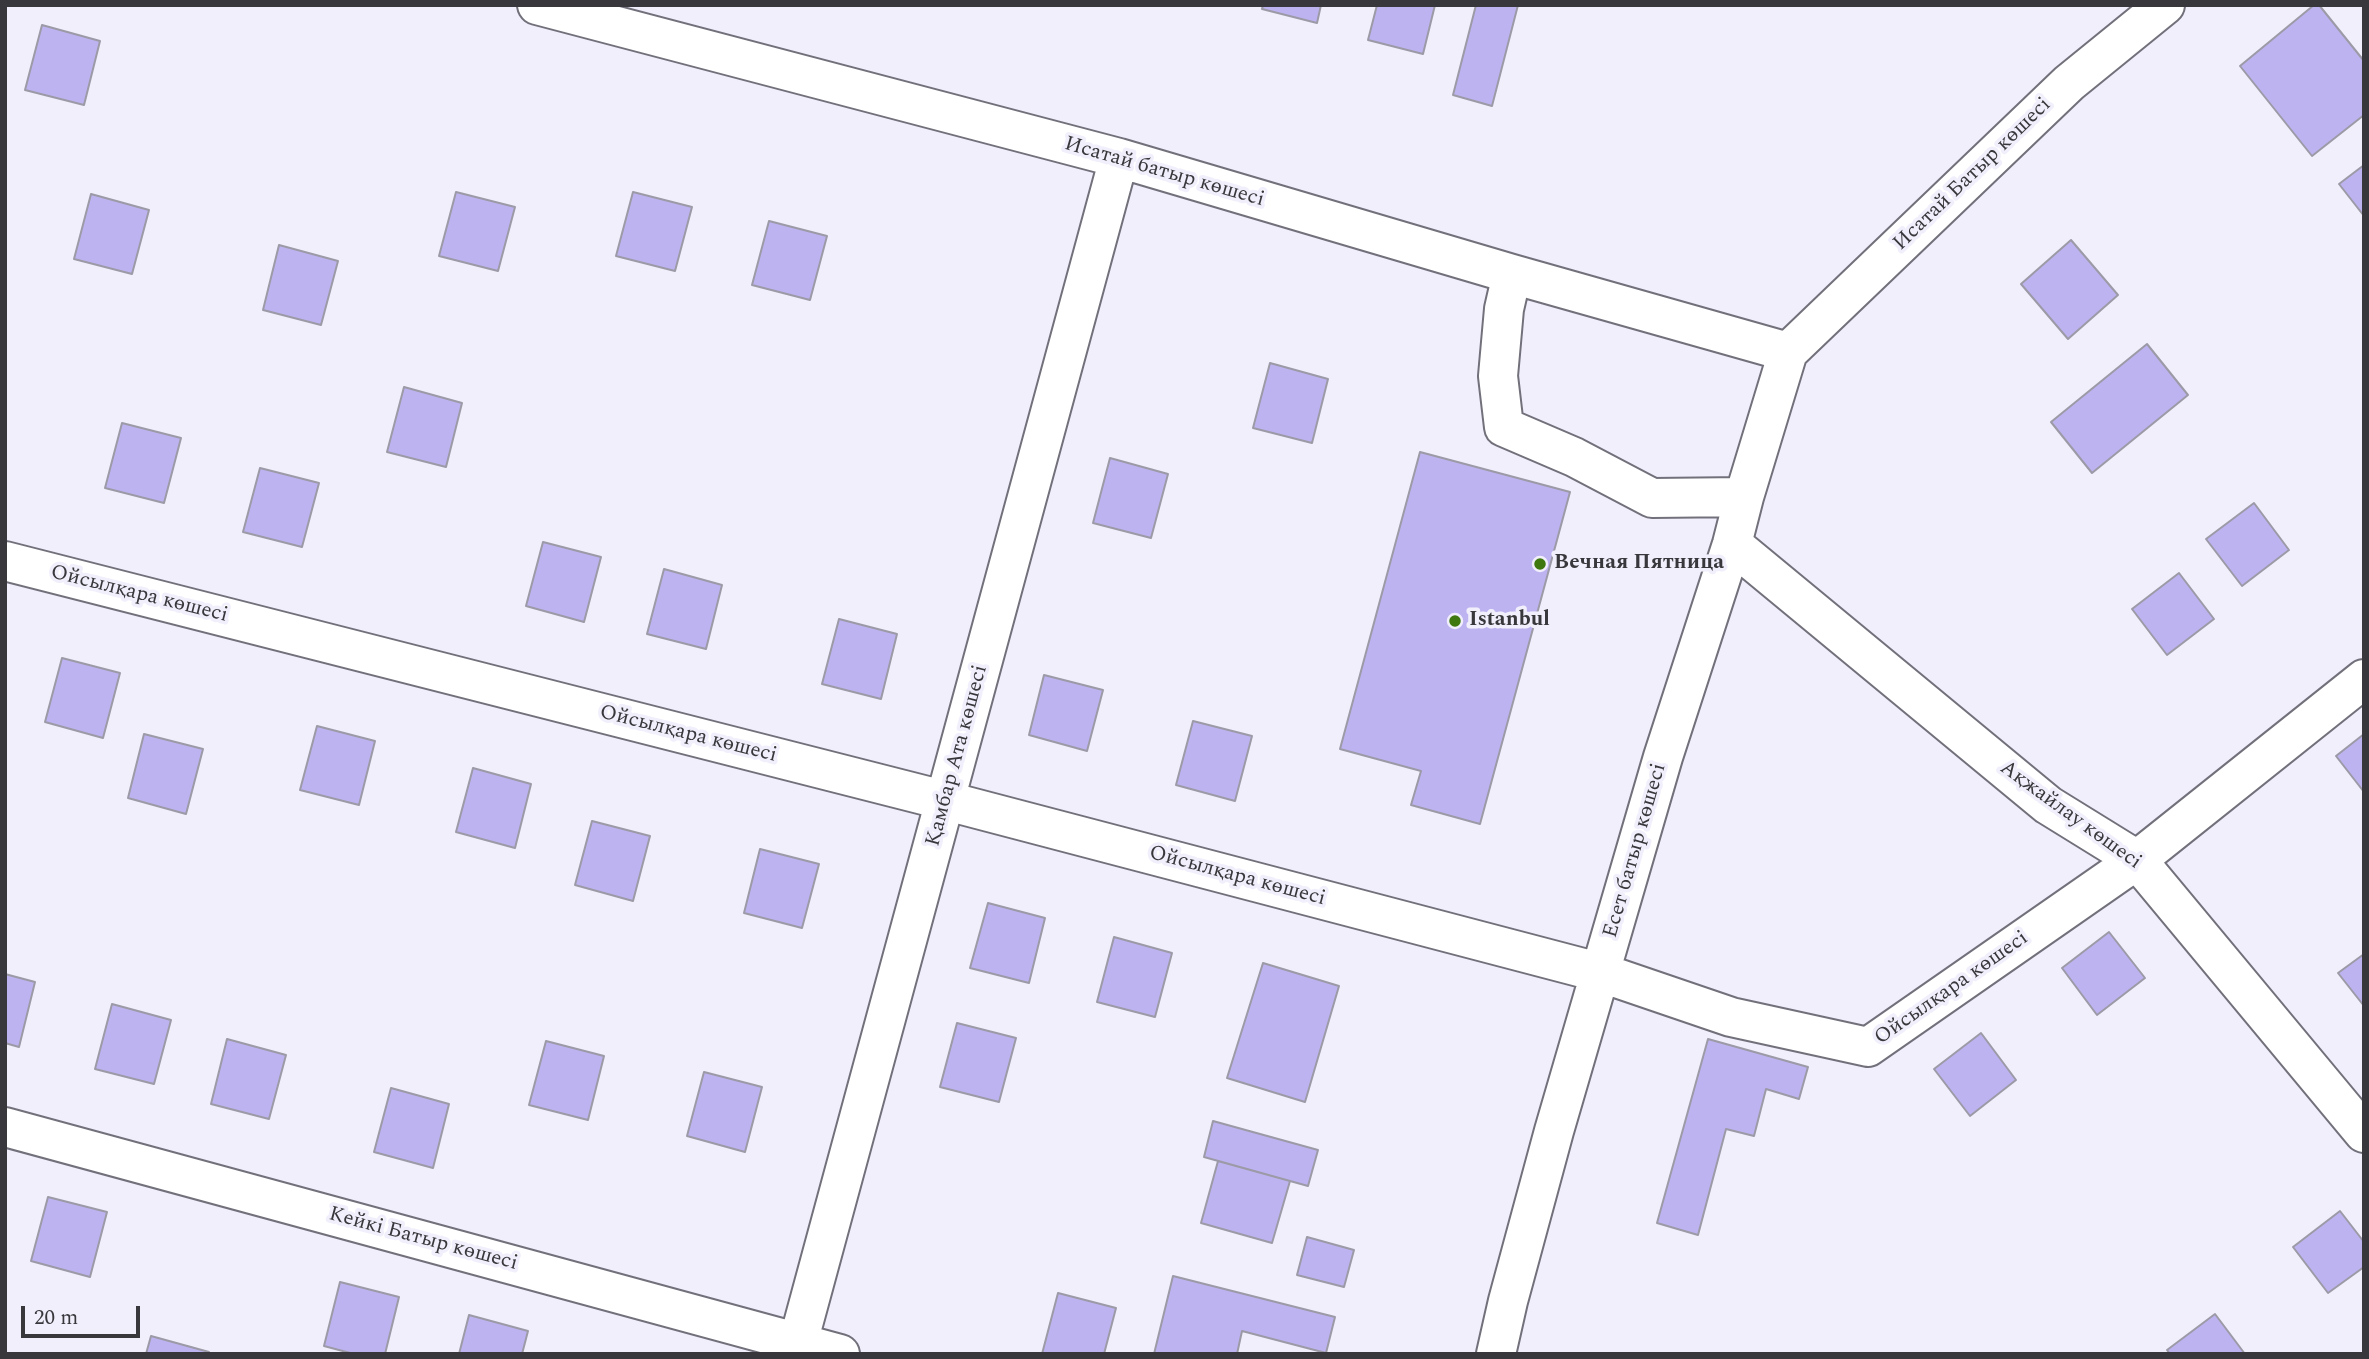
<!DOCTYPE html>
<html>
<head>
<meta charset="utf-8">
<style>
	body { margin:0 }
	#map { position:relative; width:2369px; height:1359px; overflow:hidden; background:#f1effc; font-family:Spectral,serif }
	canvas { display:block }
	.frame { position:absolute; inset:0; border:7px solid #38383c; pointer-events:none }
	.scale { position:absolute; left:21px; top:1306px; width:119px; height:32px; box-sizing:border-box; border:4px solid #38383c; border-top:0; padding-left:9px; font-size:21px; line-height:24px; white-space:nowrap; color:#38383c; -webkit-text-stroke:5px #f1effc; paint-order:stroke }
</style>
</head>
<body>
<div id="map">
<canvas width="2369" height="1359"></canvas>
<div class="frame"></div>
<div class="scale">20 m</div>
</div>
<script>
const c = document.querySelector('canvas').getContext('2d');
c.lineJoin = 'round';
function fill(path, color) { c.fillStyle = color; c.fill(path, 'evenodd'); }
function strokePath(path, color, width, dash) { c.strokeStyle = color; c.lineWidth = width; c.lineCap = dash ? 'butt' : 'round'; c.setLineDash(dash || []); c.stroke(path); }
function write(font, color, halo, rows, align = 'center') {
  c.font = font + ' Spectral,serif'; c.lineWidth = 7; c.setLineDash([]); c.textBaseline = 'middle'; c.strokeStyle = halo; c.fillStyle = color; for (const [text, x, y, turn = 0] of rows) {
    c.save(); c.translate(x, y); c.rotate((+turn || 0) * Math.PI / 180); c.textAlign = isNaN(turn) ? turn : align; if (halo) c.strokeText(text, 0, 0); c.fillText(text, 0, 0); c.restore();
  }
}
const building = new Path2D(`
	M1263 5H1321L1317 23 1262 9Z
	M1377 5H1435L1423 54 1368 40Z
	M1476 5H1518L1492 106 1453 95Z
	M2314 5H2319L2364 61V115L2312 156 2240 66Z
	M42 25 100 41 84 105 25 90Z
	M2364 165V216L2339 184Z
	M456 192 515 207 498 271 439 256Z
	M633 192 692 207 675 271 616 256Z
	M91 194 149 210 132 274 74 259Z
	M769 221 827 236 810 300 752 285Z
	M2071 240 2118 295 2068 339 2021 284Z
	M279 245 338 261 321 325 263 310Z
	M2147 344 2188 395 2092 473 2051 422Z
	M1270 363 1328 379 1312 443 1253 428Z
	M404 387 462 403 446 467 387 452Z
	M122 423 181 438 164 503 105 488Z
	M1420 452 1570 492 1480 824 1411 805 1421 771 1340 749Z
	M1110 458 1168 474 1151 538 1093 523Z
	M260 468 319 483 302 547 243 532Z
	M2254 503 2289 550 2242 586 2206 539Z
	M543 542 601 557 584 622 526 606Z
	M664 569 722 585 706 649 647 634Z
	M2179 573 2214 619 2167 655 2132 609Z
	M839 619 897 634 881 699 822 684Z
	M62 658 120 673 103 738 45 722Z
	M1044 675 1103 690 1087 751 1029 735Z
	M1193 721 1252 736 1235 801 1176 785Z
	M317 726 375 741 359 805 300 790Z
	M144 734 203 749 186 814 128 798Z
	M2364 734V792L2336 756Z
	M473 768 531 784 515 848 456 832Z
	M592 821 650 836 633 901 575 885Z
	M760 849 819 864 802 928 744 913Z
	M988 903 1045 918 1029 983 970 968Z
	M2109 932 2145 978 2097 1015 2062 968Z
	M1114 937 1172 953 1155 1017 1097 1002Z
	M2364 954V1006L2338 973Z
	M1263 963 1339 986 1305 1102 1227 1078Z
	M5 974 35 982 19 1047 5 1043Z
	M112 1004 171 1020 154 1084 95 1069Z
	M957 1023 1016 1038 999 1102 940 1087Z
	M1981 1033 2016 1080 1970 1116 1934 1069Z
	M227 1039 286 1055 269 1119 211 1104Z
	M1708 1039 1808 1067 1799 1099 1766 1089 1754 1136 1726 1129 1698 1235 1657 1223Z
	M546 1041 604 1056 588 1120 529 1105Z
	M704 1072 762 1087 745 1152 687 1136Z
	M391 1088 449 1104 433 1168 374 1152Z
	M1213 1121 1318 1150 1308 1186 1204 1157Z
	M1218 1161 1290 1181 1272 1243 1201 1223Z
	M48 1197 107 1212 90 1277 31 1261Z
	M2340 1211 2364 1242V1267L2328 1293 2293 1247Z
	M1307 1237 1354 1250 1344 1287 1297 1275Z
	M1173 1276 1335 1317 1326 1353 1242 1331 1237 1354H1154Z
	M340 1282 399 1297 385 1354H354L324 1346Z
	M1058 1293 1116 1308 1104 1354H1042Z
	M2215 1314 2245 1354H2170L2167 1350Z
	M469 1315 528 1331 522 1354H459Z
	M151 1336 209 1352 208 1354H146Z`);
const minor = new Path2D(`
	M537 5 1119 158 1512 274 1788 352
	M1512 274 1504 309 1498 376 1504 427 1574 457 1652 498 1744 497
	M1732 544 2048 805 2137 860 2364 1133
	M5 561 947 801 1602 973 1731 1017 1868 1047 2137 860 2364 679
	M5 1127 840 1354
	M795 1354 1119 158
	M1496 1354 1508 1301 1554 1131 1663 757 1732 544 1744 497 1788 352 2069 83 2165 5`);
const markers = [
	[1540,564,7,"#3e780e"],
	[1455,621,7,"#3e780e"]
];
const streetNames = [
	["Исатай батыр көшесі",1164,173,16],
	["Исатай Батыр көшесі",1973,175,-44],
	["Ойсылқара көшесі",139,595,14],
	["Ойсылқара көшесі",688,735,14],
	["Қамбар Ата көшесі",958,756,-75],
	["Ақжайлау көшесі",2070,816,36],
	["Есет батыр көшесі",1636,851,-74],
	["Ойсылқара көшесі",1237,877,15],
	["Ойсылқара көшесі",1952,989,-35],
	["Кейкі Батыр көшесі",423,1240,15]
];
const poiNames = [
	["Вечная Пятница",1554,564],
	["Istanbul",1469,621]
];
fill(building, '#beb3f1');
strokePath(building, '#9c9aa6', 2);
strokePath(minor, '#72717b', 42);
strokePath(minor, '#fff', 38);
for (const [x, y, r, color] of markers) { const dot = new Path2D(); dot.arc(x, y, r, 0, 2 * Math.PI); c.fillStyle = color; c.fill(dot); strokePath(dot, '#f1effc', 2.5); }
write('21px', '#38383c', '#f1effc', streetNames);
write('bold 21px', '#38383c', '#f1effc', poiNames, 'left');
</script>
</body>
</html>
